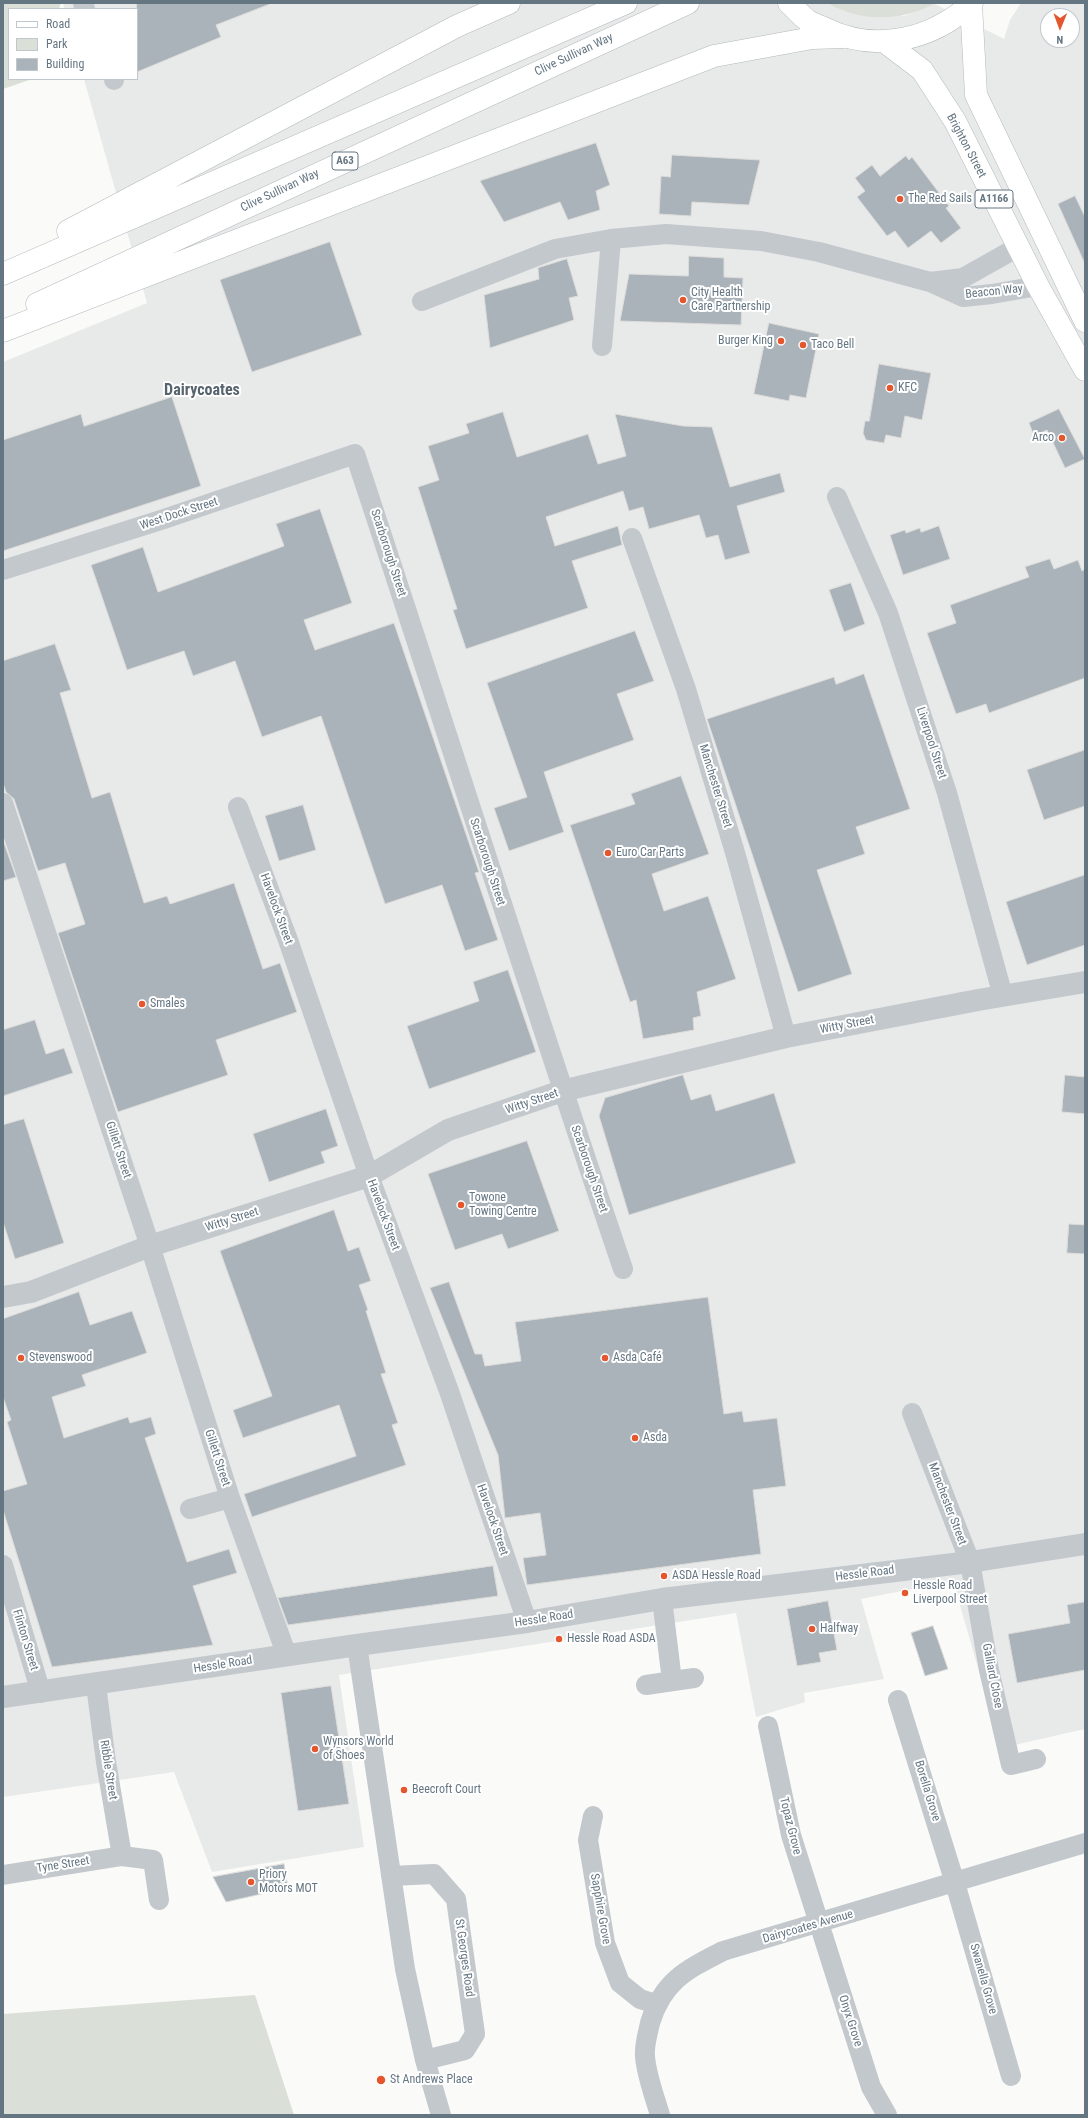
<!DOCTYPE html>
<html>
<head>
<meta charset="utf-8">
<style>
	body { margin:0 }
	#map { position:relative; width:1088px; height:2118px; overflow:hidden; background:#fafaf8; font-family:"Roboto Condensed",sans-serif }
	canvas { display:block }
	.frame { position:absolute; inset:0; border:4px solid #657683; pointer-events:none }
	.legend { position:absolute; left:8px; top:8px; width:130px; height:72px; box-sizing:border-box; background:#fff; border:1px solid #c1c8cd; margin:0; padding:5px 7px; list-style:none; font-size:12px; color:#657683 }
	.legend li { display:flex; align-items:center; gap:8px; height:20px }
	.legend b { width:20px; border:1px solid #c1c8cd }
	.north { position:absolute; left:1040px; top:8px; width:40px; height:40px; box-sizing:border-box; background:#fff; border:1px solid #c1c8cd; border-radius:50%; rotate:181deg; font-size:11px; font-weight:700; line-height:16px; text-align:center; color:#657683 }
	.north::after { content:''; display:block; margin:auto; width:14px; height:18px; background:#e4572e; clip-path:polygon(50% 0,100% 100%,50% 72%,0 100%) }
</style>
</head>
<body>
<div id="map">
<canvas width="1088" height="2118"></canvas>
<div class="frame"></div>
<ul class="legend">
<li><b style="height:5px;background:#fff"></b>Road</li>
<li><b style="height:11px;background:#dadfd7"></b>Park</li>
<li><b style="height:11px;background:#aab3b9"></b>Building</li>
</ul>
<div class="north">N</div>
</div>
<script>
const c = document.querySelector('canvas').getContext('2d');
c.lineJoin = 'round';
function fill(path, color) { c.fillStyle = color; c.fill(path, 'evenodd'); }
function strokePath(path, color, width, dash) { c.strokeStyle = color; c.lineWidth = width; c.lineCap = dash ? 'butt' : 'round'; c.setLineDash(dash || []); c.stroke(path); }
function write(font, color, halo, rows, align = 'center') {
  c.font = font + ' "Roboto Condensed",sans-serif'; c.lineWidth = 4; c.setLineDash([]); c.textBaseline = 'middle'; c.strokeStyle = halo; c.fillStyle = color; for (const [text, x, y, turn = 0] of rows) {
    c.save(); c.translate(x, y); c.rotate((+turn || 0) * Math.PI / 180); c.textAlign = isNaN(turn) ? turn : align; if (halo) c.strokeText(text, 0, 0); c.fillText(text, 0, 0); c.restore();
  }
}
const built = new Path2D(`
	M63 3H828L904 16 935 4 1004 39 1010 20 1021 3H1085V1729L1001 1748 953 1581 861 1599 884 1679 804 1693 805 1702 756 1717 736 1613 339 1675 364 1847 212 1872 174 1772 3 1797V362L147 303 84 79H137V9H64ZM1048 16H1072V40H1048Z`);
const green = new Path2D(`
	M3 3H61L59 9H9V79H32L3 89Z
	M828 3H936C904 21 861 23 828 3Z
	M255 1995 294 2115H3V2014Z`);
const building = new Path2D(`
	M137 3H270V4L216 25 221 37 137 72Z
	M596 143 610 185 596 191 600 210 568 220 560 202 504 222 480 181Z
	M672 155 760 160 749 205 692 202 691 216 659 214 661 176 670 177Z
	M906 156 909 160 912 157 949 206 946 208 961 228 941 243 931 231 908 248 895 231 887 236 857 197 865 191 855 178 872 165 880 176Z
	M1075 196 1085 217V264L1058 204Z
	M330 242 362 335 252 372 220 280Z
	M689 256 724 258V277L743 278 741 325 620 321 629 274 688 276Z
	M567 259 578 296 569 298 574 320 490 348 484 295 539 279 538 268Z
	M769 323 819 334 806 398 790 395 789 401 754 394Z
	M879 364 931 373 922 420 905 416 901 438 886 435 884 443 866 440 863 433 865 421H869Z
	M172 397 201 486 3 551V440L81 414 84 426Z
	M1059 409 1085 459 1065 468 1047 430 1034 436 1029 423Z
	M503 412 517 457 588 434 598 464 626 456 615 414 683 426 712 427 730 487 780 473 785 492 737 506 750 553 725 560 718 535 706 538 699 515 649 529 643 507 629 511 623 491 546 517 555 546 618 526 622 545 572 561 588 608 466 649 453 610 457 609 418 487 439 480 428 446 469 433 466 424Z
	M320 509 352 603 304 620 315 650 394 623 479 872 475 873 498 940 465 951 442 885 385 904 321 716 262 737 235 661 193 676 184 651 127 670 91 565 143 547 158 592 284 546 276 524Z
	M939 526 950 559 903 575 890 535 905 530 906 533 920 528 921 532Z
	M1050 559 1054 569 1078 560 1082 571 1085 569V678L989 713 986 704 956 714 927 633 956 623 950 605 1029 577 1025 567Z
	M851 583 865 624 844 632 829 590Z
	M635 631 654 681 617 694 634 740 544 772 564 832 509 851 494 808 527 797 487 683Z
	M55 644 71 690 60 693 92 798 110 792 144 903 167 896 170 904 234 883 263 969 280 963 297 1012 216 1040 228 1075 118 1112 58 933 85 924 65 863 38 871 14 799 6 792 3 783V661Z
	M864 674 910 809 856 827 865 854 817 870 852 974 798 992 707 719 834 677 836 684Z
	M1085 750V806L1044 820 1027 770Z
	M681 776 709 854 652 874 664 911 708 896 736 979 697 992 701 1016 693 1018 694 1030 643 1039 636 1000 630 1002 570 825 635 804 631 794Z
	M303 805 316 850 279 861 265 816Z
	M3 840 16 877 3 881Z
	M1085 875V945L1027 965 1006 902Z
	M508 970 536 1052 429 1089 407 1026 479 1001 473 982Z
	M35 1020 46 1054 64 1048 73 1073 3 1096V1030Z
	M683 1075 691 1100 711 1094 716 1111 774 1093 796 1163 629 1215 599 1116 605 1098Z
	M1065 1075 1085 1077V1114L1062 1112Z
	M326 1109 338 1146 321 1152 325 1163 269 1182 253 1134Z
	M24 1119 64 1243 15 1259 3 1222V1125Z
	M527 1141 559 1231 508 1249 502 1234 455 1250 428 1174Z
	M334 1210 348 1251 359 1247 371 1281 359 1285 368 1310 366 1311 386 1373 381 1374 398 1423 392 1425 406 1465 252 1517 244 1494 356 1456 339 1405 243 1438 233 1410 272 1396 220 1251Z
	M1069 1224 1085 1225V1254L1067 1253Z
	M449 1282 475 1354H482L485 1366 521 1361 515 1322 708 1297 724 1414 742 1411 744 1422 777 1418 786 1486 753 1490 761 1554 527 1585 523 1558 546 1555 540 1513 505 1518 498 1455 430 1288Z
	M79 1292 90 1325 132 1311 147 1353 82 1375 86 1386 52 1397 64 1438 128 1417 130 1423 151 1417 156 1434 145 1438 187 1562 229 1549 237 1573 193 1586 213 1645 52 1667 3 1510V1491L27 1484 7 1422 11 1420 3 1397V1319Z
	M493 1566 498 1596 288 1625 278 1598Z
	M828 1601 837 1650 819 1653 821 1662 797 1666 787 1609Z
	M1085 1602V1670L1017 1683 1008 1634 1070 1623 1067 1605Z
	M933 1626 948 1669 925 1676 911 1633Z
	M331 1686 349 1804 298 1811 281 1693Z
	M284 1864 288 1888 226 1902 213 1877Z`);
const minor = new Path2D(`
	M83 3 85 9
	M114 79V80
	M930 282 963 278 1018 247
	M422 301 555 249 611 239 666 234 761 241 819 252 930 282 963 297 992 294 1038 286
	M602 346 611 239
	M837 497 888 613 947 793 1003 996
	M632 538 686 689 736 856 786 1037
	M3 570 164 519 355 454C445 725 531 998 623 1269
	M3 803 150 1246 230 1498 287 1656
	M238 807 288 940 369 1176 449 1391 527 1622
	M912 1413 970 1562 989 1670 1011 1765 1036 1759
	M190 1509 230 1498
	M3 1565 41 1693
	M662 1599 672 1681
	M357 1645 405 1969 425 2060 441 2115
	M96 1685 106 1762 122 1856
	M646 1685 694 1678
	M898 1700 955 1883 1011 2076
	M768 1726 791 1835 871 2087 887 2115
	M593 1816 588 1840 605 1943 620 1983 640 1999 656 2004
	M3 1875 122 1856 153 1860 159 1900
	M391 1876 434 1874 456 1899 475 2034 465 2050 425 2060
	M660 2115C655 2098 646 2074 645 2056 644 2045 648 2033 650 2023 663 1981 686 1970 723 1951L1085 1843`);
const tertiary = new Path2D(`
	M3 1297 31 1292 150 1246 369 1176 448 1130 562 1091 786 1037 978 1000 1085 982
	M3 1697 357 1645 527 1622 662 1599 970 1562 1085 1544`);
const primary = new Path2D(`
	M789 3C795 8 800 15 807 20 812 24 820 26 826 29 876 53 932 40 972 3
	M971 4 976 95 1085 321
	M885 42 922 70 955 121 1038 286 1085 370`);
const trunk = new Path2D(`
	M68 231 457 26 509 3
	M3 274 626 3
	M37 304 688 3
	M3 331 714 56 812 38 843 37`);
const markers = [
	[900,199,4,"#e4572e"],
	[683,300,4,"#e4572e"],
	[781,341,4,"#e4572e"],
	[803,345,4,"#e4572e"],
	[890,388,4,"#e4572e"],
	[1062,438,4,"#e4572e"],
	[608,853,4,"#e4572e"],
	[142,1004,4,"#e4572e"],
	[461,1205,4,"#e4572e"],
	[21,1358,4,"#e4572e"],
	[605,1358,4,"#e4572e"],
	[635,1438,4,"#e4572e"],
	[664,1576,4,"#e4572e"],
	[905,1593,4,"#e4572e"],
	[812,1629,4,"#e4572e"],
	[559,1639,4,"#e4572e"],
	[315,1749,4,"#e4572e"],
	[404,1790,4,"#e4572e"],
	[251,1882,4,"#e4572e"],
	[381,2080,5,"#e4572e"]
];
const shields = [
	[345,161,26],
	[994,199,38]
];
const shieldNames = [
	["A63",345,161],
	["A1166",994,199]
];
const streetNames = [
	["Clive Sullivan Way",574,55,-25],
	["Brighton Street",966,146,62],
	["Clive Sullivan Way",280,191,-25],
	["Beacon Way",994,292,-6],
	["West Dock Street",179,514,-18],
	["Scarborough Street",388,553,72],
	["Liverpool Street",931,743,72],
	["Manchester Street",715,786,73],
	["Scarborough Street",487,862,72],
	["Havelock Street",276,909,70],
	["Witty Street",847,1025,-11],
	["Witty Street",532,1102,-19],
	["Gillett Street",118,1150,72],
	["Scarborough Street",589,1169,71],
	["Havelock Street",383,1215,70],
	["Witty Street",232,1220,-18],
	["Gillett Street",217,1458,72],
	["Manchester Street",947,1504,69],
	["Havelock Street",492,1520,71],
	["Hessle Road",865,1574,-7],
	["Hessle Road",544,1619,-9],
	["Flinton Street",25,1640,73],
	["Hessle Road",223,1665,-9],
	["Galliard Close",992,1676,79],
	["Ribble Street",108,1770,81],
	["Borella Grove",927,1791,73],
	["Topaz Grove",790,1826,76],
	["Tyne Street",63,1865,-9],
	["Sapphire Grove",600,1909,80],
	["Dairycoates Avenue",808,1927,-16],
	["St Georges Road",464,1958,82],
	["Swanella Grove",983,1979,74],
	["Onyx Grove",850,2021,72]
];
const poiNames = [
	["The Red Sails",908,199],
	["City Health",691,293],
	["Care Partnership",691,307],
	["Burger King",773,341,"right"],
	["Taco Bell",811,345],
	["KFC",898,388],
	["Arco",1054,438,"right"],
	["Euro Car Parts",616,853],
	["Smales",150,1004],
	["Towone",469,1198],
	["Towing Centre",469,1212],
	["Stevenswood",29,1358],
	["Asda Café",613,1358],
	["Asda",643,1438],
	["ASDA Hessle Road",672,1576],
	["Hessle Road",913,1586],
	["Liverpool Street",913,1600],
	["Halfway",820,1629],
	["Hessle Road ASDA",567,1639],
	["Wynsors World",323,1742],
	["of Shoes",323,1756],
	["Beecroft Court",412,1790],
	["Priory",259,1875],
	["Motors MOT",259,1889],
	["St Andrews Place",390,2080]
];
const districtNames = [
	["Dairycoates",202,391]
];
fill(built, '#e8e9e9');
fill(green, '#dadfd7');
fill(building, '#aab3b9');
strokePath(building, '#dcdcda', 1);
strokePath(primary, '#b5babe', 23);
strokePath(trunk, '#b4b9bd', 23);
strokePath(minor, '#c3c8cc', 20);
strokePath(tertiary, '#c3c8cc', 22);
strokePath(primary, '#fff', 22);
strokePath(trunk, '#fff', 22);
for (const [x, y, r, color] of markers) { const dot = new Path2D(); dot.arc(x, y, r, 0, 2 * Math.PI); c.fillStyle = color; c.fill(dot); strokePath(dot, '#fff', 1.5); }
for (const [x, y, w] of shields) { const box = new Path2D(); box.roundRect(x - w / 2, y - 9, w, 18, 3); c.fillStyle = '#fff'; c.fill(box); strokePath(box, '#657683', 1); }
write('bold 11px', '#657683', null, shieldNames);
write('12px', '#657683', '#fff', streetNames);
write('12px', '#657683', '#fff', poiNames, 'left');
write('bold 16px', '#57646e', '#fff', districtNames);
</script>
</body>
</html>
